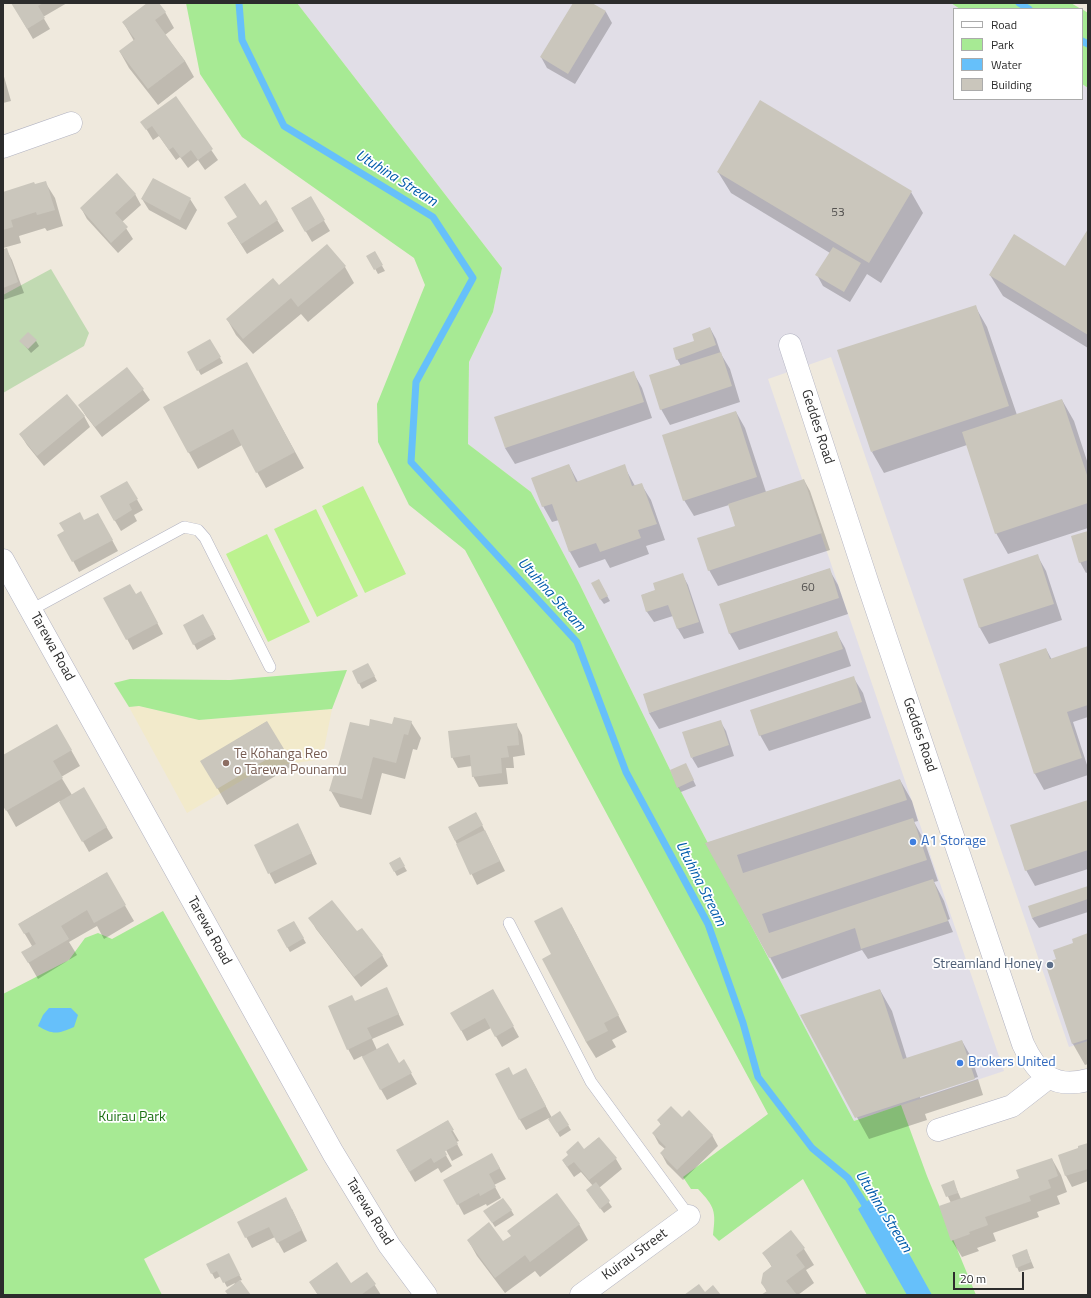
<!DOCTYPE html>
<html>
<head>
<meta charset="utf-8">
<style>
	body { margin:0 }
	#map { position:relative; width:1091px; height:1298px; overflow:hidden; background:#efe9dd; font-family:"Titillium Web",sans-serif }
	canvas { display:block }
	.frame { position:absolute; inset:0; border:4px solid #2c2c2c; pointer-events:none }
	.legend { position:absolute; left:953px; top:8px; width:130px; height:92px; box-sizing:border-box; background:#fff; border:1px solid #ababab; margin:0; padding:5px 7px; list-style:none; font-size:12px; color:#2c2c2c }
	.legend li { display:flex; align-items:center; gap:8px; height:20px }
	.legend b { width:20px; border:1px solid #ababab }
	.scale { position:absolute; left:953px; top:1272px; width:71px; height:18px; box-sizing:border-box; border:2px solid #2c2c2c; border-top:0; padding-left:5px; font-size:12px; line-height:14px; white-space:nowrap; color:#2c2c2c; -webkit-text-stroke:3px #fff; paint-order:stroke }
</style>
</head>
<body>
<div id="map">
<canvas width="1091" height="1298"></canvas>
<div class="frame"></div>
<ul class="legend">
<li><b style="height:5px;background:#fff"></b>Road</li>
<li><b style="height:11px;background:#a7ea94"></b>Park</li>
<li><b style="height:11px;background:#66c0fa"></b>Water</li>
<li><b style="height:11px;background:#cac6bc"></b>Building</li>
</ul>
<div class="scale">20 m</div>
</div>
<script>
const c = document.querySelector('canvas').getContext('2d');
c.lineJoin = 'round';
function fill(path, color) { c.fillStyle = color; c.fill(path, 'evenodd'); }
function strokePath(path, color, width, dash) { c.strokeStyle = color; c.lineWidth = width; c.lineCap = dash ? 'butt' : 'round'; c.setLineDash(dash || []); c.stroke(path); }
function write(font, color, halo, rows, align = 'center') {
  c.font = font + ' "Titillium Web",sans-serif'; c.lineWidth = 3.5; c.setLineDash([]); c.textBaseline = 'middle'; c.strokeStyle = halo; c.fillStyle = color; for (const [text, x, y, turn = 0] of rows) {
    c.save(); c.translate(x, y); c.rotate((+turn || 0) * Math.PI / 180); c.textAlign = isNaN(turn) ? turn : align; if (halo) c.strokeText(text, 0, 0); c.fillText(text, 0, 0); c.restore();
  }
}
const industrial = new Path2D(`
	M297 3H951L960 9H954V99H1082V84L1088 88V1041L1069 1047 831 357 768 379 1004 1071 854 1121 678 786 580 585 531 492 468 444 469 362 493 312 502 268Z`);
const education = new Path2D(`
	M139 706 199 720 332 709 322 759 263 768 187 813 129 707Z`);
const green = new Path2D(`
	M186 3H297L502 268 493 312 469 362 468 444 531 492 580 585 678 786 854 1121 901 1105 927 1176 976 1295H867L803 1179 719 1241 713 1235C716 1211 715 1207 698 1189H691L683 1177 768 1114 465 550 409 505 378 442 377 404 425 285 414 258 242 137 200 74Z
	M951 3H1071L1081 9H960Z
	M1082 9 1088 13V88L1082 84Z
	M347 670 332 709 199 720 139 706 129 707 114 683 130 679 230 680Z
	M163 911 308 1170 144 1259 162 1295H3V994L69 960 85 938 98 933 112 939Z`);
const cemetery = new Path2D(`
	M51 269 89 333 84 346 3 393V295Z`);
const pitch = new Path2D(`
	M363 486 406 574 365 593 322 506Z
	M316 509 358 596 317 617 274 529Z
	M267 534 310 622 268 642 226 554Z`);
const water = new Path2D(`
	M49 1008H71L78 1015 74 1027C58 1034 53 1035 38 1026L43 1015Z
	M876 1194 932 1295H907L858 1209Z`);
const shadow = new Path2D(`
	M12 3H67L43 17 50 29 33 39Z
	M149 3H158L165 12 174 28 165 35 185 61 194 77 158 105 129 68 120 52 134 41 123 22Z
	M574 3H590L606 12 612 23 575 84 547 68 541 57Z
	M3 73 11 101 3 103Z
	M176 98 218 160 205 170 198 160 188 168 180 157 176 160 159 136 153 140 142 122Z
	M718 172 911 192 923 213 881 283 867 274 850 302 823 286 817 275 830 253 731 193Z
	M154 179 190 199 197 210 186 230 149 210 142 199Z
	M45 182 55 198 63 226 47 231 45 228 19 236 21 243 3 248V193Z
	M135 194 141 205 122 222 133 239 118 253 87 219 81 208Z
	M310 197 330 231 312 242 292 208Z
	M266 202 284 231 247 254 228 224Z
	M1088 230V348L1003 296 990 275 1066 267Z
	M327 245 345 267 354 283 308 322 301 314 253 354 236 335 227 319 279 287Z
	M6 249 12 260 24 293 3 300V250Z
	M374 252 385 271 378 274 368 256Z
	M975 306 987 327 1017 415 1062 400 1074 421 1088 464V528L1008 554 996 533 967 445 884 473 872 452Z
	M710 328 716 339 721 354 730 369 740 402 670 425 661 409 681 366 677 359Z
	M210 340 223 363 201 375 188 353Z
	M21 341H36L39 346 31 353Z
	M127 369 143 390 150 400 102 437 86 416 79 405Z
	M633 372 642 388 652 418 515 464 505 448Z
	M255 379 304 468 266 488 242 445 198 469 164 408Z
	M736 412 745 428 766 492 804 480 810 491 830 550 718 586 709 570 736 526 729 505 694 516 684 500Z
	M84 416 90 427 44 466 27 445 20 434Z
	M569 465 578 482 624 466 635 486 641 484 651 500 665 540 646 546 649 554 610 568 605 559 579 568 570 552 559 520 552 522 543 506Z
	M127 482 143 510 134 515 137 521 121 531 101 497Z
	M98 514 118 551 79 572 59 535Z
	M1088 532V572L1086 573 1080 562Z
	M1037 555 1046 571 1062 620 989 644 980 628 964 580Z
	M829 569 838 585 848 614 739 650 730 634 721 604Z
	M682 574 688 585 704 633 684 639 678 629 673 616 654 622 647 612 642 595 657 590Z
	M601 585 610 601 604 604 601 600Z
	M135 595 147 603 163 634 133 650 105 598Z
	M203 615 216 639 197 650 184 625Z
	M836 632 845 648 851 666 659 729 649 713Z
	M1088 647V717L1073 722 1088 768V775L1044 790 1035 774 1000 664 1046 649 1052 660Z
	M371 670 377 681 362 689 353 672Z
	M853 677 863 693 871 718 769 751 760 735Z
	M720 721 726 731 734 756 698 768 692 758Z
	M266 722 292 766 227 805 202 761Z
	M411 722 421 738 417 750 413 749 405 779 382 773 371 815 340 807 331 791 336 776 369 727 393 726Z
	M516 724 522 735 525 755 513 757 514 768H506L508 784 479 787 473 776 472 766 458 768 452 757Z
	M57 725 80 766 61 777 72 795 84 789 113 838 89 852 60 801 16 827 3 804V756Z
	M688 769 696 786 681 792 678 787Z
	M900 780 912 801 918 821 914 822 924 840 938 881 934 882 944 901 950 919 948 920 953 932 868 959 862 950 782 979 707 843Z
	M1088 801V869L1035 886 1026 870Z
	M476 813 505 871 477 885 449 828Z
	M303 835 317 864 275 884 255 845Z
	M399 858 407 871 397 876 390 863Z
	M106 873 134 921 104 939 97 926 69 942 77 955 38 979 23 953 32 946 19 924Z
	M1088 887V912L1039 928 1032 918Z
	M310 918 357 932 382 955 388 966 361 987 316 929Z
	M294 922 306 943 290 952 278 931Z
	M571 924 627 1032 612 1040 616 1047 596 1058 586 1042 553 954Z
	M1088 934V1064L1085 1065 1073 1044 1047 963 1057 960 1074 944Z
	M386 988 404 1025 372 1039 377 1050 398 1064 404 1061 417 1084 387 1100 362 1056 354 1060 348 1049 355 1002Z
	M493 990 519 1037 502 1047 491 1028 467 1041 452 1013Z
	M880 990 892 1011 907 1059 962 1041 971 1057 978 1077 920 1096V1098L978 1079 983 1095 925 1114 927 1120 869 1139 801 1016Z
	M513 1076 532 1080 552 1118 560 1112 571 1130 560 1137 549 1118 526 1130 520 1120Z
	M682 1119 712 1135 718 1146 683 1180 667 1164 661 1153 665 1149 659 1144 653 1133 661 1125 658 1120Z
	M447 1121 459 1141 456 1142 463 1155 452 1161 446 1150 444 1152 452 1166 441 1173 438 1168 415 1182 397 1151Z
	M598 1138 616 1159 622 1169 599 1188 612 1207 604 1213 590 1195 593 1186 581 1172 574 1177 563 1161 584 1150Z
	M1088 1144V1181L1072 1187 1066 1176 1059 1156 1080 1149Z
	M1052 1159 1061 1175 1067 1192 1057 1196 1060 1204 1037 1212 1039 1217 993 1233 996 1241 977 1248 979 1251 962 1257 952 1241 940 1207 951 1203 943 1186 953 1181 961 1199 1020 1178Z
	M498 1165 506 1179 494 1185 501 1198 487 1206 486 1204 464 1215 445 1180Z
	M292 1209 307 1241 284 1253 275 1237 252 1248 238 1222Z
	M511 1210 514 1215 495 1227 488 1216Z
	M579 1224 588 1240 540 1277 535 1271 505 1293 477 1256 468 1240 503 1243Z
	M791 1232 804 1249 814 1265 806 1270 814 1283 798 1295H763L767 1292 762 1283 772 1267 763 1253Z
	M1027 1251 1034 1268 1019 1272 1017 1267Z
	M231 1259 242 1280 239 1281 250 1295H229L235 1283 227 1287 221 1276 215 1279 207 1264Z
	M367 1273 381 1295H318L310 1282 351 1284Z`);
const stream = new Path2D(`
	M239 3 242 40 284 126 433 217 473 278 416 382 411 462 577 642 626 772 708 924 743 1023 758 1077 812 1148 848 1178 869 1211
	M1019 3 1029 9
	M1082 41 1088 44`);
const building = new Path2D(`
	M11 3H43L38 6 45 18 27 29Z
	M147 3H159L166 12 155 20 185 61 148 89 119 51 135 39 122 22Z
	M573 3H592L606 11 568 74 540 57Z
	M176 96 213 149 198 160 191 150 181 158 173 147 169 150 152 126 146 130 140 122Z
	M760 100 912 191 869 263 717 172Z
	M117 173 136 194 115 213 128 227 111 243 80 208Z
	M153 178 191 198 180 220 141 199Z
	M46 181 55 210 37 215 36 212 11 220 13 227 3 230V192L34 182 35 184Z
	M245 183 260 205 266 200 278 220 241 244 227 223 237 217 224 197Z
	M311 196 325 220 305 232 291 208Z
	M1088 229V335L989 275 1014 234 1065 266Z
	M327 244 346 266 298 307 291 298 243 339 226 319 273 278 279 285Z
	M833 247 861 263 844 292 815 275Z
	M7 248 18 282 3 288V249Z
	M375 251 383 265 374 270 366 256Z
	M976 305 1009 406 871 452 837 350Z
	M710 327 716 345 676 360 673 348 694 341 692 334Z
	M28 332 37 340 28 349 19 341Z
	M210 339 221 357 197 371 187 352Z
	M721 352 732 386 660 410 649 375Z
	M247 362 295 452 256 473 233 429 188 453 163 407Z
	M127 367 144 389 95 427 78 405Z
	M634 371 644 402 505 448 494 417Z
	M67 394 85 416 37 456 19 434Z
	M1062 399 1088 478V503L995 534 962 432Z
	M736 411 757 477 683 501 662 435Z
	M569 464 576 482 625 464 632 486 642 483 657 524 638 530 641 538 600 552 596 543 569 552 552 504 542 507 531 478Z
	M804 479 822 533 708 571 697 538 735 526 728 504Z
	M127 481 138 499 129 504 132 510 114 521 100 496Z
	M80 512 84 520 98 513 113 540 72 562 57 535 64 531 59 523Z
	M1088 531V560L1079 563 1071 536Z
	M1038 554 1054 604 979 628 963 579Z
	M830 568 839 598 729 634 719 604Z
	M683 573 699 622 677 629 668 605 646 612 641 595 655 590 653 583Z
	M599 579 608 596 600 600 591 583Z
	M130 584 136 594 141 591 158 623 126 640 103 598Z
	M203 614 214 634 193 645 183 625Z
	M837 631 843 649 649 713 643 694Z
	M1088 646V705L1067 712 1082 758 1034 774 999 664 1046 648 1050 659Z
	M368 663 375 676 358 684 352 671Z
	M854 676 862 702 759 736 750 710Z
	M394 717 412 721 408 735 404 734 396 763 373 757 362 799 329 791 334 774H336L350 722 369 726 370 719 392 724Z
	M721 720 729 745 691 758 682 732Z
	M267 721 284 749 217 789 200 761Z
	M517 723 519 745 507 746 509 757 501 758 502 773 472 777 470 755 451 758 448 731Z
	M57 724 72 750 53 761 63 778 6 811 3 806V755Z
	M686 763 694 780 677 788 670 770Z
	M900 779 907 800 737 855 743 873 913 818 927 860 762 914 769 933 933 879 948 921 861 949 855 928 769 958 705 843Z
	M84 787 107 827 82 842 59 802Z
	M1088 800V850L1025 871 1010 825Z
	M476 812 483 825 455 841 448 827Z
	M298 823 312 853 268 874 254 845Z
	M485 830 500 861 470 875 456 844Z
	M400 857 405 866 394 872 389 863Z
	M107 872 126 905 94 923 87 910 82 913 61 926 69 939 28 963 21 952 36 944 29 932 24 934 18 924Z
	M1088 886V899L1032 918 1028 906Z
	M332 900 357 931 362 928 383 955 354 977 308 918Z
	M562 907 619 1015 604 1023 608 1031 586 1042 542 959 551 954 534 921Z
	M294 921 304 938 287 948 277 930Z
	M1088 933V1039L1072 1044 1045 963 1056 959 1053 950 1073 943 1072 939Z
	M387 987 399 1014 367 1028 372 1038 347 1050 328 1006 352 995 355 1001Z
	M493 989 514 1026 495 1037 485 1018 461 1031 450 1013Z
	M880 989 903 1059 962 1040 975 1079 855 1118 800 1015Z
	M388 1043 399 1063 404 1059 412 1073 380 1090 362 1057Z
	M509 1067 513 1075 526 1068 546 1106 519 1120 495 1074Z
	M671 1106 682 1117 689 1110 713 1135 677 1170 660 1153 666 1147 652 1133 661 1124 657 1120Z
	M560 1111 569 1125 557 1133 548 1119Z
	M448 1120 454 1130 451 1131 458 1144 445 1151 447 1155 434 1163 431 1158 409 1172 396 1150Z
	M599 1137 617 1158 589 1180 574 1162 567 1167 562 1160 568 1155 566 1152 578 1141 584 1149Z
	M1088 1143V1169L1065 1176 1058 1155 1078 1148V1146Z
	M492 1153 500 1168 489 1174 496 1187 480 1196 479 1193 457 1205 443 1180Z
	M1052 1158 1058 1176 1048 1180 1051 1188 1029 1196 1031 1201 985 1217 988 1225 969 1232 970 1234 951 1241 939 1206 1019 1178 1016 1170Z
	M954 1180 958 1193 946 1197 941 1185Z
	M596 1182 610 1201 600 1209 586 1190Z
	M557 1193 580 1224 530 1262 525 1255 495 1278 467 1240 489 1222 503 1241 511 1236 507 1231Z
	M286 1197 302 1230 277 1243 269 1227 245 1238 237 1222Z
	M503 1198 512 1210 492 1223 483 1211Z
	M791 1230 805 1248 796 1255 805 1267 786 1281 797 1295H761L767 1291 761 1283 763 1273 772 1266 762 1253Z
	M1027 1249 1031 1262 1016 1268 1012 1255Z
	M229 1253 240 1275 223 1283 217 1271 211 1274 206 1264Z
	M337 1262 351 1283 367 1272 376 1284 361 1295H318L309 1282Z
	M240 1280 251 1295H228L225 1291Z
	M699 1284 705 1292 713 1285 721 1295H684Z`);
const service = new Path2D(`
	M31 610 184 527 198 530 205 538 270 667
	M509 923 591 1082 689 1216`);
const minor = new Path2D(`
	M3 147 71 123
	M790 345 868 584 1023 1044C1037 1074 1053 1089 1088 1080
	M3 560 333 1153 389 1245 426 1295
	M938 1130 1012 1106 1048 1078
	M581 1295 689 1216`);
const markers = [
	[226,763,4,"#8d6e63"],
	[913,842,4,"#3f7fe0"],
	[1050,965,4,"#5c6f8a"],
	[960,1063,4,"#3f7fe0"]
];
const numberNames = [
	["53",838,213],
	["60",808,588]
];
const streetNames = [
	["Geddes Road",817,427,72],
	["Tarewa Road",52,647,61],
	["Geddes Road",919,735,71],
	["Tarewa Road",209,931,61],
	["Tarewa Road",369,1212,58],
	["Kuirau Street",635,1255,-36]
];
const educationNames = [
	["Te Kōhanga Reo",234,755],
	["o Tārewa Pounamu",234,771]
];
const shopNames = [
	["A1 Storage",921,842],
	["Brokers United",968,1063]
];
const serviceNames = [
	["Streamland Honey",1042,965]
];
const parkNames = [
	["Kuirau Park",132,1118]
];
const waterNames = [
	["Utuhina Stream",396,179,32],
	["Utuhina Stream",551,595,48],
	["Utuhina Stream",700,884,63],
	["Utuhina Stream",883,1212,58]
];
fill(industrial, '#e1dee7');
fill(education, '#f2eacb');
fill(green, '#a7ea94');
fill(cemetery, '#c1dab2');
fill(pitch, '#bcf28f');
fill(water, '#66c0fa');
fill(shadow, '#0003');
strokePath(stream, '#66c0fa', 7);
fill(building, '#cac6bc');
strokePath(service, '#b1b2c1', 12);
strokePath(minor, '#b1b2c1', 23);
strokePath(service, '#fff', 11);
strokePath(minor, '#fff', 22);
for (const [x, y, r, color] of markers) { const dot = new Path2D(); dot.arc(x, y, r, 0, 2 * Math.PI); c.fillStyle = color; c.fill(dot); strokePath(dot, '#fff', 1.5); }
write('12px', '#545250', null, numberNames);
write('14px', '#2c2c2c', '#fff', streetNames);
write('14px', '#785e54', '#fff', educationNames, 'left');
write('14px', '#366cbe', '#fff', shopNames, 'left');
write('14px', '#4e5e75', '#fff', serviceNames, 'right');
write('14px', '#1b7113', '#fff', parkNames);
write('italic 15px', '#005bab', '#fff', waterNames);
</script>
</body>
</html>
